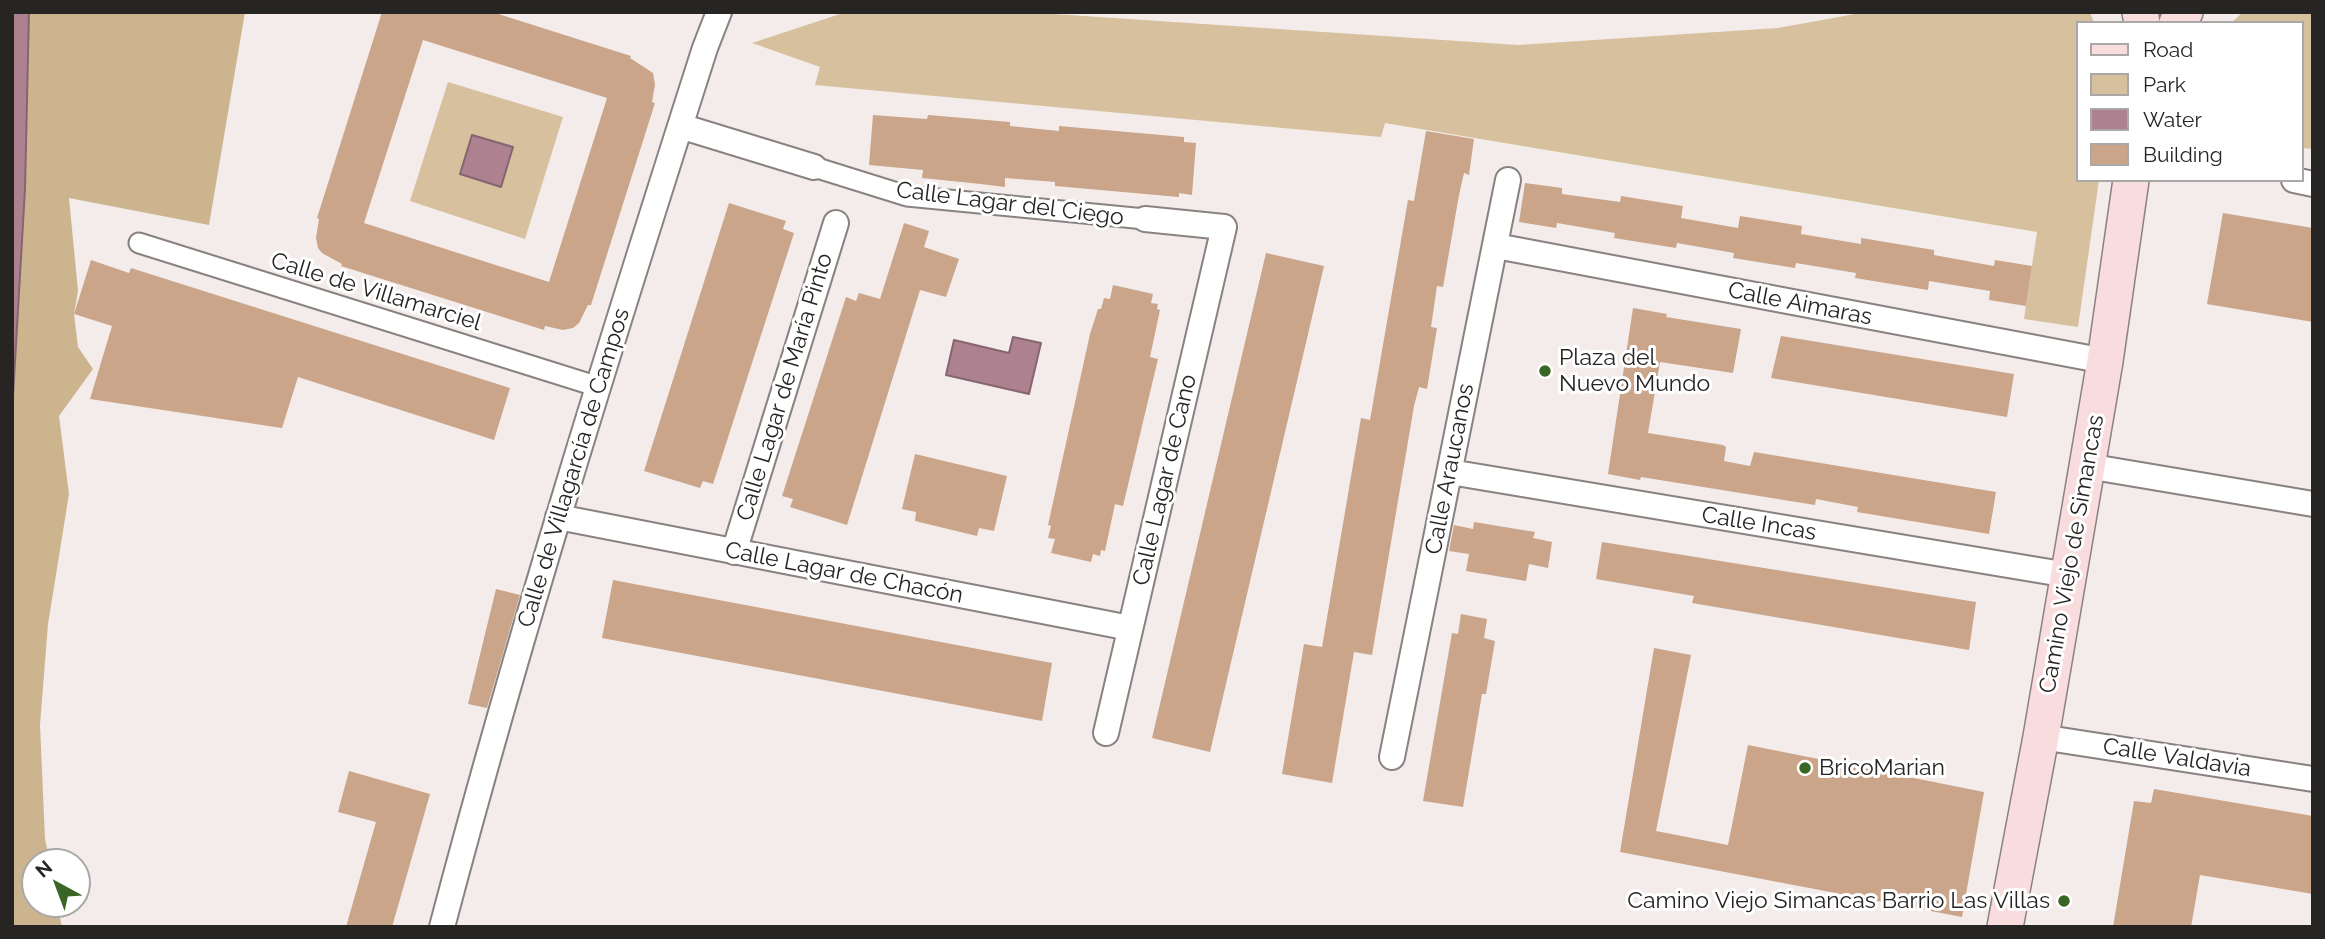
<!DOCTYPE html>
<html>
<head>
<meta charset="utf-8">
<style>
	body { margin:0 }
	#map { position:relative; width:2325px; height:939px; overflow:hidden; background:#f3ecea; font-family:Raleway,sans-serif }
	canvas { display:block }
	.frame { position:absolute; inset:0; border:14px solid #272524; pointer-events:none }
	.legend { position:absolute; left:2076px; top:21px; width:228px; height:161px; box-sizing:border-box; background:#fff; border:2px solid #a9a8a7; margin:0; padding:9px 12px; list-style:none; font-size:21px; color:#272524 }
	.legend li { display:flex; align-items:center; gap:14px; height:35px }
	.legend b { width:35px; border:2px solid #a9a8a7 }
	.north { position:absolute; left:21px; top:848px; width:70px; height:70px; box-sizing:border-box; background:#fff; border:2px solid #a9a8a7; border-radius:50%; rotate:319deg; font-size:19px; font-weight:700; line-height:28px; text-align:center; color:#272524 }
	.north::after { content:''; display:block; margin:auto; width:24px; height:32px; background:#396624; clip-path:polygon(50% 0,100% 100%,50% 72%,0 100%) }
</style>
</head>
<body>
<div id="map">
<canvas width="2325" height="939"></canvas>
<div class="frame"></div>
<ul class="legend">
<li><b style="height:9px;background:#f9dcdd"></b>Road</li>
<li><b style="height:19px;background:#d7c09e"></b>Park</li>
<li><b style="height:19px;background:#ad818f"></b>Water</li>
<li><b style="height:19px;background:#caa58a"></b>Building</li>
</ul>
<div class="north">N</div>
</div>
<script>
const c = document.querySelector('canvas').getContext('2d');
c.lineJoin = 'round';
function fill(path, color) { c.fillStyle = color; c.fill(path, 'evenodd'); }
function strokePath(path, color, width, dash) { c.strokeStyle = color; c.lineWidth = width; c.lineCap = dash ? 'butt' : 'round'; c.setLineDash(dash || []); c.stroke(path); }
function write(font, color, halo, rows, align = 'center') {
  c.font = font + ' Raleway,sans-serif'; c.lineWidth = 6; c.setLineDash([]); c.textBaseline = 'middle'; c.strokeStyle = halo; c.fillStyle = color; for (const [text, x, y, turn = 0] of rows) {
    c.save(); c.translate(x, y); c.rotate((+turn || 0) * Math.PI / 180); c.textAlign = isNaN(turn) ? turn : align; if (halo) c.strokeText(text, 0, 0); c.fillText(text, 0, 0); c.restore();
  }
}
const green = new Path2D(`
	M846 12H1024L1518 45 1778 28 1866 12H2090L2094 23H2078V180H2099L2078 327 2024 319 2037 232 1385 123 1381 137 815 85 820 67 752 43Z
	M2243 12H2313V149L2302 148V23H2231Z
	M448 82 563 117 525 239 410 201Z`);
const forest = new Path2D(`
	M29 12H245L209 225 69 198 78 291 74 314 78 347 93 369 59 416 69 494 48 624 40 725 45 839 50 862H35V904H57L62 927H12V413L25 189Z`);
const water = new Path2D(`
	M12 12H29L25 189 12 413Z
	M472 135 513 147 501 187 460 174Z
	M1013 337 1041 343 1029 394 946 375 954 340 1009 353Z`);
const building = new Path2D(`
	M382 12H492L631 56 630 58 653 73 655 85 652 102 655 103 591 305H588L579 323 573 328 563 330 545 326 544 330 341 266 342 264 322 253 318 248 316 238 319 219 317 218ZM423 40 607 98 549 282 364 223Z
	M873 115 927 119 928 115 1010 122V126L1059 131V126L1184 137V142L1196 143 1192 195 1179 193V197L1055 186V182L1005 178V187L981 184 922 178 923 170 869 165Z
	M1426 131 1474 139 1469 175 1464 173 1459 195 1443 287 1437 286 1431 327 1437 328 1427 389 1419 387 1414 406 1372 655 1354 652 1332 783 1282 774 1304 644 1322 647 1361 418 1370 420 1408 200 1414 201Z
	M1525 183 1562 188V194L1620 202 1621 196 1683 206 1681 218 1738 228 1740 216 1802 226 1801 234 1861 244V238L1934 250V255L1994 266 1995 260 2032 266 2026 306 1989 300 1990 291 1929 281 1928 290 1855 278 1856 273 1796 263 1795 268 1733 258 1734 253 1677 243 1676 248 1614 238 1615 233 1557 223 1556 228 1519 222Z
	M729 203 786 221 783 229 794 233 713 484 703 481 700 488 644 471Z
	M2223 213 2313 228V322L2207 304Z
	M904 223 929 231 924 247 959 259 946 297 920 290 847 525 790 507 793 499 782 496 846 297 856 301 859 293 880 299Z
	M1266 253 1324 266 1210 752 1152 738Z
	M91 260 129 273 131 268 510 388 494 440 298 377 282 428 90 399 112 326 74 314Z
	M1113 285 1153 294 1151 303 1158 304 1157 309 1160 310 1150 357 1158 359 1123 506 1115 504 1105 551 1101 550 1100 556 1093 554 1091 562 1051 553 1055 539 1048 538 1051 526 1048 525 1090 334 1098 309H1101L1104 298 1110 299Z
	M1633 308 1667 314 1666 317 1741 329 1733 373 1660 362 1648 433 1723 445 1726 447 1724 461 1750 466 1754 452 1996 492 1989 534 1857 512 1858 507 1816 499 1815 505 1641 477 1640 480 1608 474Z
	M1781 336 2014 374 2007 417 1771 378Z
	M915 454 1007 476 994 531 979 528 977 536 915 521 916 512 902 509Z
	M1474 522 1535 532 1533 538 1552 542 1548 568 1529 564 1526 581 1466 571 1469 554 1449 551 1454 525 1473 529Z
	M1602 542 1976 602 1969 650 1692 603 1694 596 1596 579Z
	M613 580 1052 663 1042 721 602 638Z
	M496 589 520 595 487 708 468 704Z
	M1461 614 1487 619 1484 638 1495 641 1486 694H1482L1463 807 1423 801 1452 633 1458 634Z
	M1654 648 1691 655 1656 831 1728 845 1748 745 1984 792 1962 917 1620 852Z
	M349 771 430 794 392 927H346L376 822 338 812Z
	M2154 789 2313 816V894L2200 875 2191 927H2113L2134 801 2151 803Z`);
const pedestrian = new Path2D(`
	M814 167 907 196 1145 219
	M139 243 599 387`);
const minor = new Path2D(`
	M680 126 814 167
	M2294 180 2313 184
	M1496 246 2105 361
	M2087 466 2313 504
	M1450 472 2068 575
	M558 517 1130 628
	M734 552 836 223
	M1106 733 1224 227 1145 219
	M2041 737 2313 779
	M1392 757 1508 180
	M442 927C520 631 612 339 705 48L719 12`);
const secondary = new Path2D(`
	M2140 12 2142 23
	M2177 23 2185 12
	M2005 927 2041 737 2105 361 2131 180`);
const markers = [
	[1545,371,7,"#396624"],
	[1805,768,7,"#396624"],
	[2064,901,7,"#396624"]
];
const streetNames = [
	["Calle Lagar del Ciego",1010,204,7],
	["Calle de Villamarciel",376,292,17],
	["Calle Aimaras",1800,304,11],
	["Calle Lagar de María Pinto",785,387,-73],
	["Calle de Villagarcía de Campos",574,468,-73],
	["Calle Araucanos",1450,469,-79],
	["Calle Lagar de Cano",1165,480,-77],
	["Calle Incas",1759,524,9],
	["Camino Viejo de Simancas",2072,554,-80],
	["Calle Lagar de Chacón",844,573,11],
	["Calle Valdavia",2177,758,9]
];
const poiNames = [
	["Plaza del",1559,358],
	["Nuevo Mundo",1559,384],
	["BricoMarian",1819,768],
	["Camino Viejo Simancas Barrio Las Villas",2050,901,"right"]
];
fill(green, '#d7c09e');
fill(forest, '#ccb48f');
fill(water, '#ad818f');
strokePath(water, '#85656f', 2);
fill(building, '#caa58a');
strokePath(pedestrian, '#898280', 23);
strokePath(minor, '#898280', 28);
strokePath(secondary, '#898280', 38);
strokePath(pedestrian, '#fff', 19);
strokePath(minor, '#fff', 24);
strokePath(secondary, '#f9dcdd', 35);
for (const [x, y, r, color] of markers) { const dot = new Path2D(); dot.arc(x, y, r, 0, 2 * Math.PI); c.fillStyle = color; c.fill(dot); strokePath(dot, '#fff', 2.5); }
write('23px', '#272524', '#fff', streetNames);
write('23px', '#272524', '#fff', poiNames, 'left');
</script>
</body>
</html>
